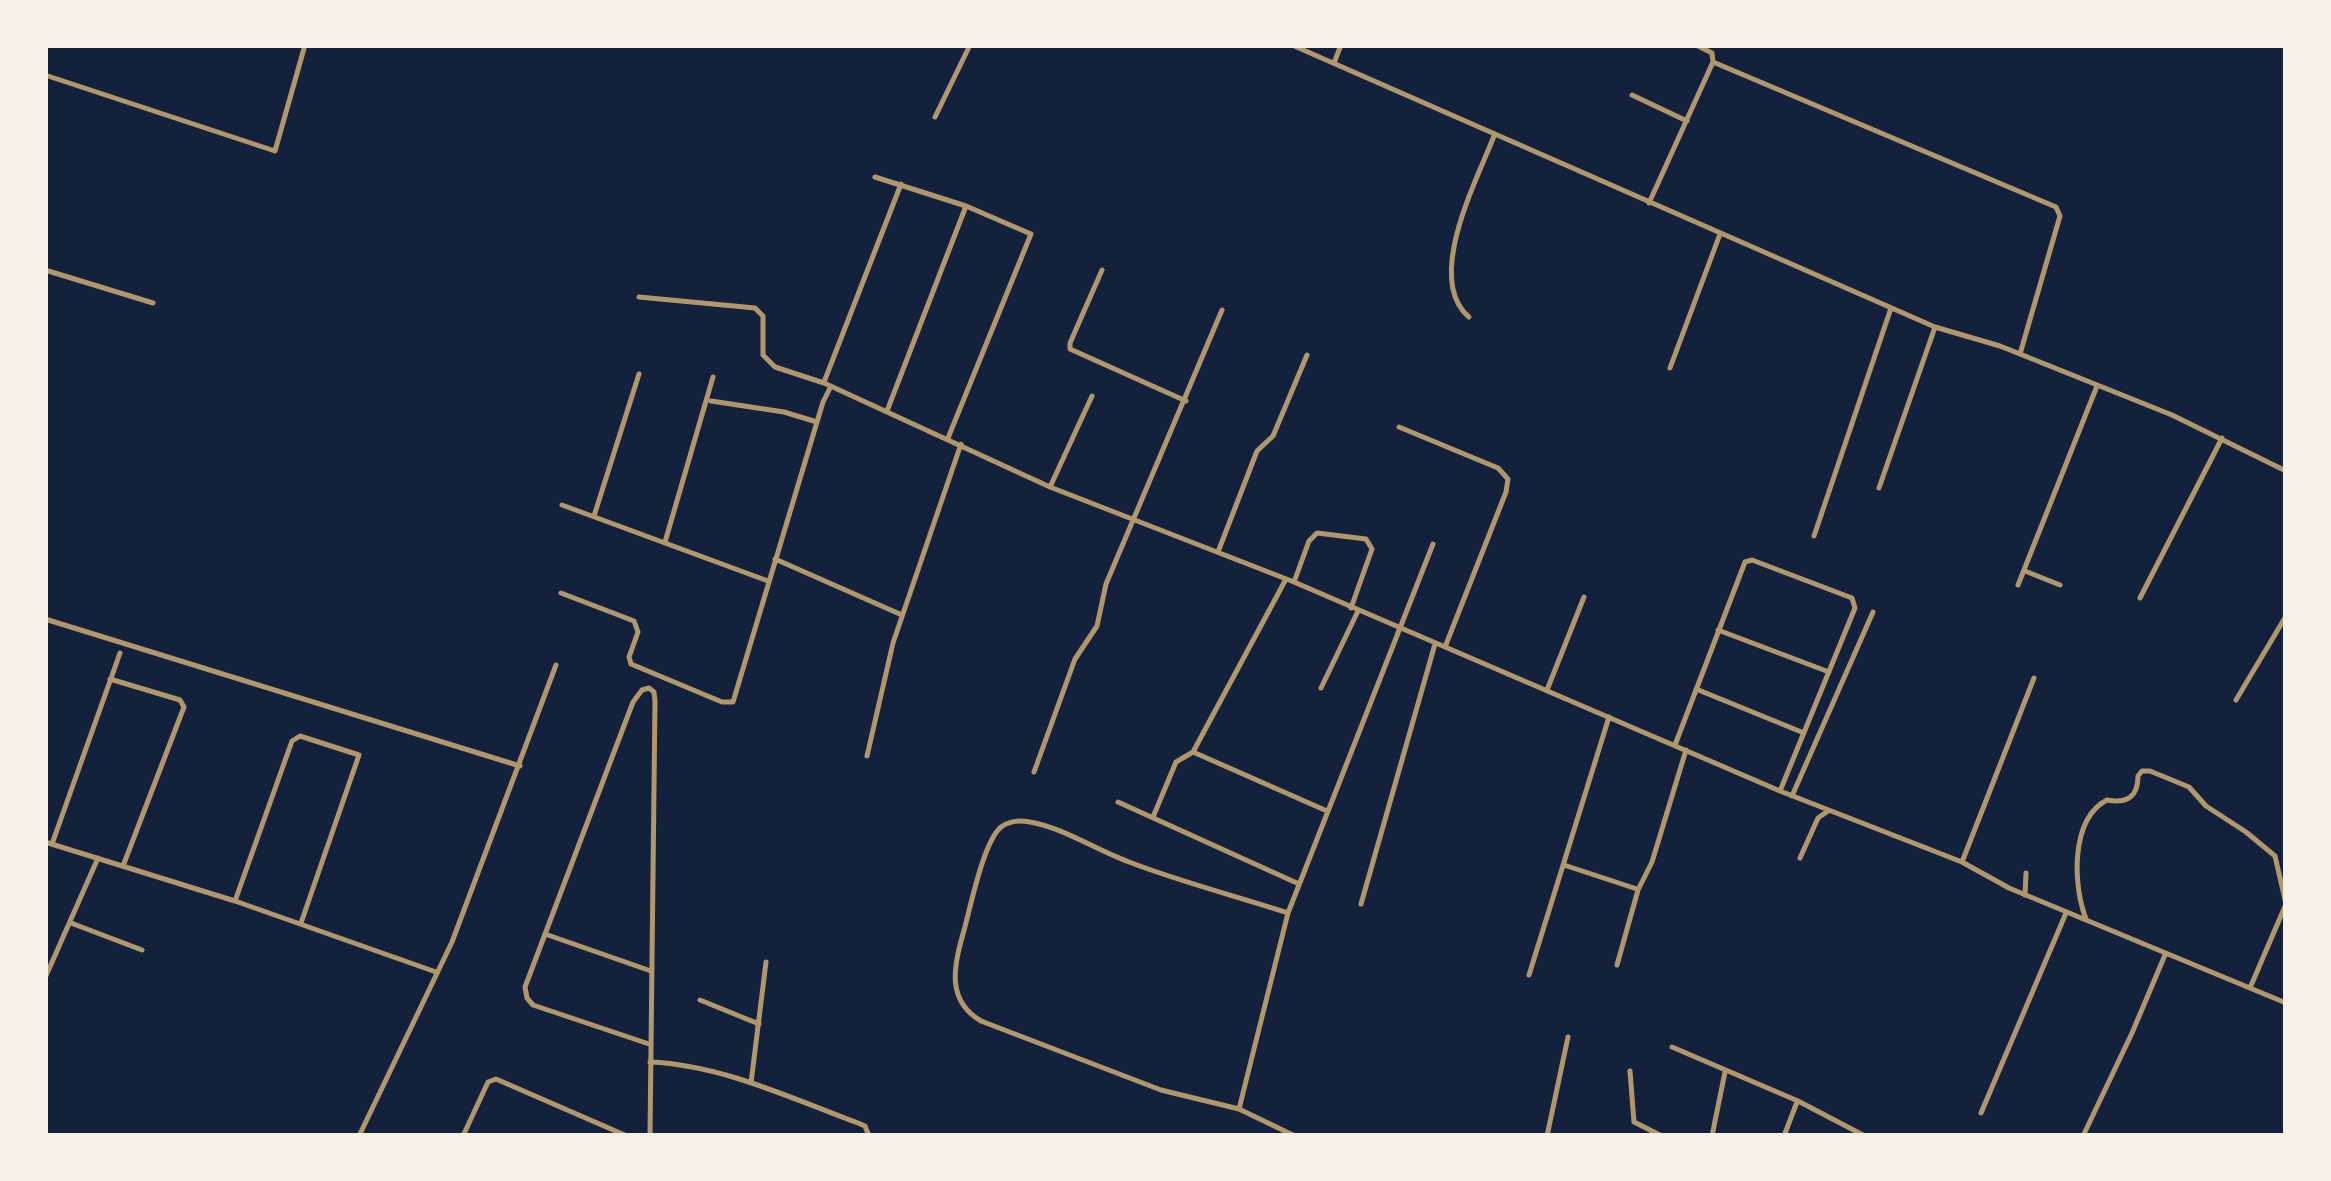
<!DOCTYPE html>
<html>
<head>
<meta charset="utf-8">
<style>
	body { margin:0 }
	#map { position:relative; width:2331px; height:1181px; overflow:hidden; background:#14213d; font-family:Manrope,sans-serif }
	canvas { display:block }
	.frame { position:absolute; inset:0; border:48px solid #f6f1e7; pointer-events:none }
</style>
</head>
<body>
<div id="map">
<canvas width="2331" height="1181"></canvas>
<div class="frame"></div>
</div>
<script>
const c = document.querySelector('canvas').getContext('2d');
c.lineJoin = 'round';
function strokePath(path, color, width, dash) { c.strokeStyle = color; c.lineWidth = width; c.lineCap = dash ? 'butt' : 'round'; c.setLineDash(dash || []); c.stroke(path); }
const minor = new Path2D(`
	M1292 45 1935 327 2000 346 2172 415 2286 471
	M1696 45 1712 53 1713 62 2056 207 2060 216 2020 354
	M1334 63 1341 45
	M45 75 275 151 305 45
	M1632 95 1687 121
	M935 117 970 45
	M875 177 966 206 1031 234 948 438
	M1649 203 1713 62
	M45 270 153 303
	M1102 270 1070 343V349L1186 401
	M639 297 755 308 763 316V355L775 367 824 383 1050 487 1294 582 1780 791 1962 862 2009 888 2286 1003
	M1469 317C1424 279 1477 180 1494 136
	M1670 368 1720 234
	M824 382 901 184
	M711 401 784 412 817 422
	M887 411 966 206
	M1399 427 1498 468 1508 479 1506 492 1445 647
	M1050 487 1092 396
	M1879 488 1935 327
	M562 505 768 581
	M594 516 639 374
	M1814 536 1891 308
	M665 542 713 377
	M1218 552 1257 451 1273 436 1307 355
	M775 559 902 615
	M2025 571 2060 585
	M1294 582 1309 541 1317 533 1366 539 1372 549 1351 608
	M2018 585 2097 386
	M561 593 634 621 638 632 629 657 631 664 722 702H733L823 402 831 386
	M2140 598 2222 438
	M45 619 520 766
	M1718 630 1829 672
	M110 679 180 700 184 707 123 866
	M1321 688 1358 611
	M1696 689 1804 733
	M1547 690 1584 597
	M2236 700 2286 616
	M1675 745 1745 562 1752 560 1852 598 1855 608 1780 791
	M1193 752 1286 579
	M867 756 893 643 961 444
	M1034 772 1075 659 1097 626 1106 584 1222 310
	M1792 796 1873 612
	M1118 802 1299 884
	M1153 817 1176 762 1193 752 1327 811
	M45 842 235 901 436 972
	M52 844 120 653
	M1800 858 1818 818 1828 811
	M1962 862 2034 678
	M1564 865 1637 889
	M2025 895 2026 873
	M235 901 292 741 300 736 359 755 301 923
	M1361 904 1435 644
	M1288 913C1236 896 1181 882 1129 862 1096 850 1064 828 1030 822 1020 820 1009 821 1001 827 983 842 970 910 963 934 953 968 947 1001 981 1021L1161 1090 1239 1109 1295 1136
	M2086 919C2073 886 2070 819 2107 800 2128 804 2138 796 2138 776L2142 771H2150L2189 787 2206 806 2246 832 2275 856 2286 904 2250 988
	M71 923 142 950
	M545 934 651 971
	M1617 965 1638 890 1652 862 1686 750
	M1529 975 1609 717
	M45 978 98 858
	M700 1000 759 1024
	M649 1044 533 1005 527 998 525 987 633 702 642 690 649 688 654 692 655 701 650 1136
	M1672 1047 1798 1101 1865 1136
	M650 1062C722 1065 790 1098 858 1123L865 1126 869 1136
	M1630 1071 1634 1122 1662 1136
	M751 1083 766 962
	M1239 1109 1288 913 1433 544
	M1981 1113 2066 913
	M359 1136 452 942 556 665
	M463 1136 488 1082 496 1079 627 1136
	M1547 1136 1568 1037
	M1712 1136 1725 1072
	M1784 1136 1797 1102
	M2083 1136 2132 1033 2165 955`);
strokePath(minor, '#b1986c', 5);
</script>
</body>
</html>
